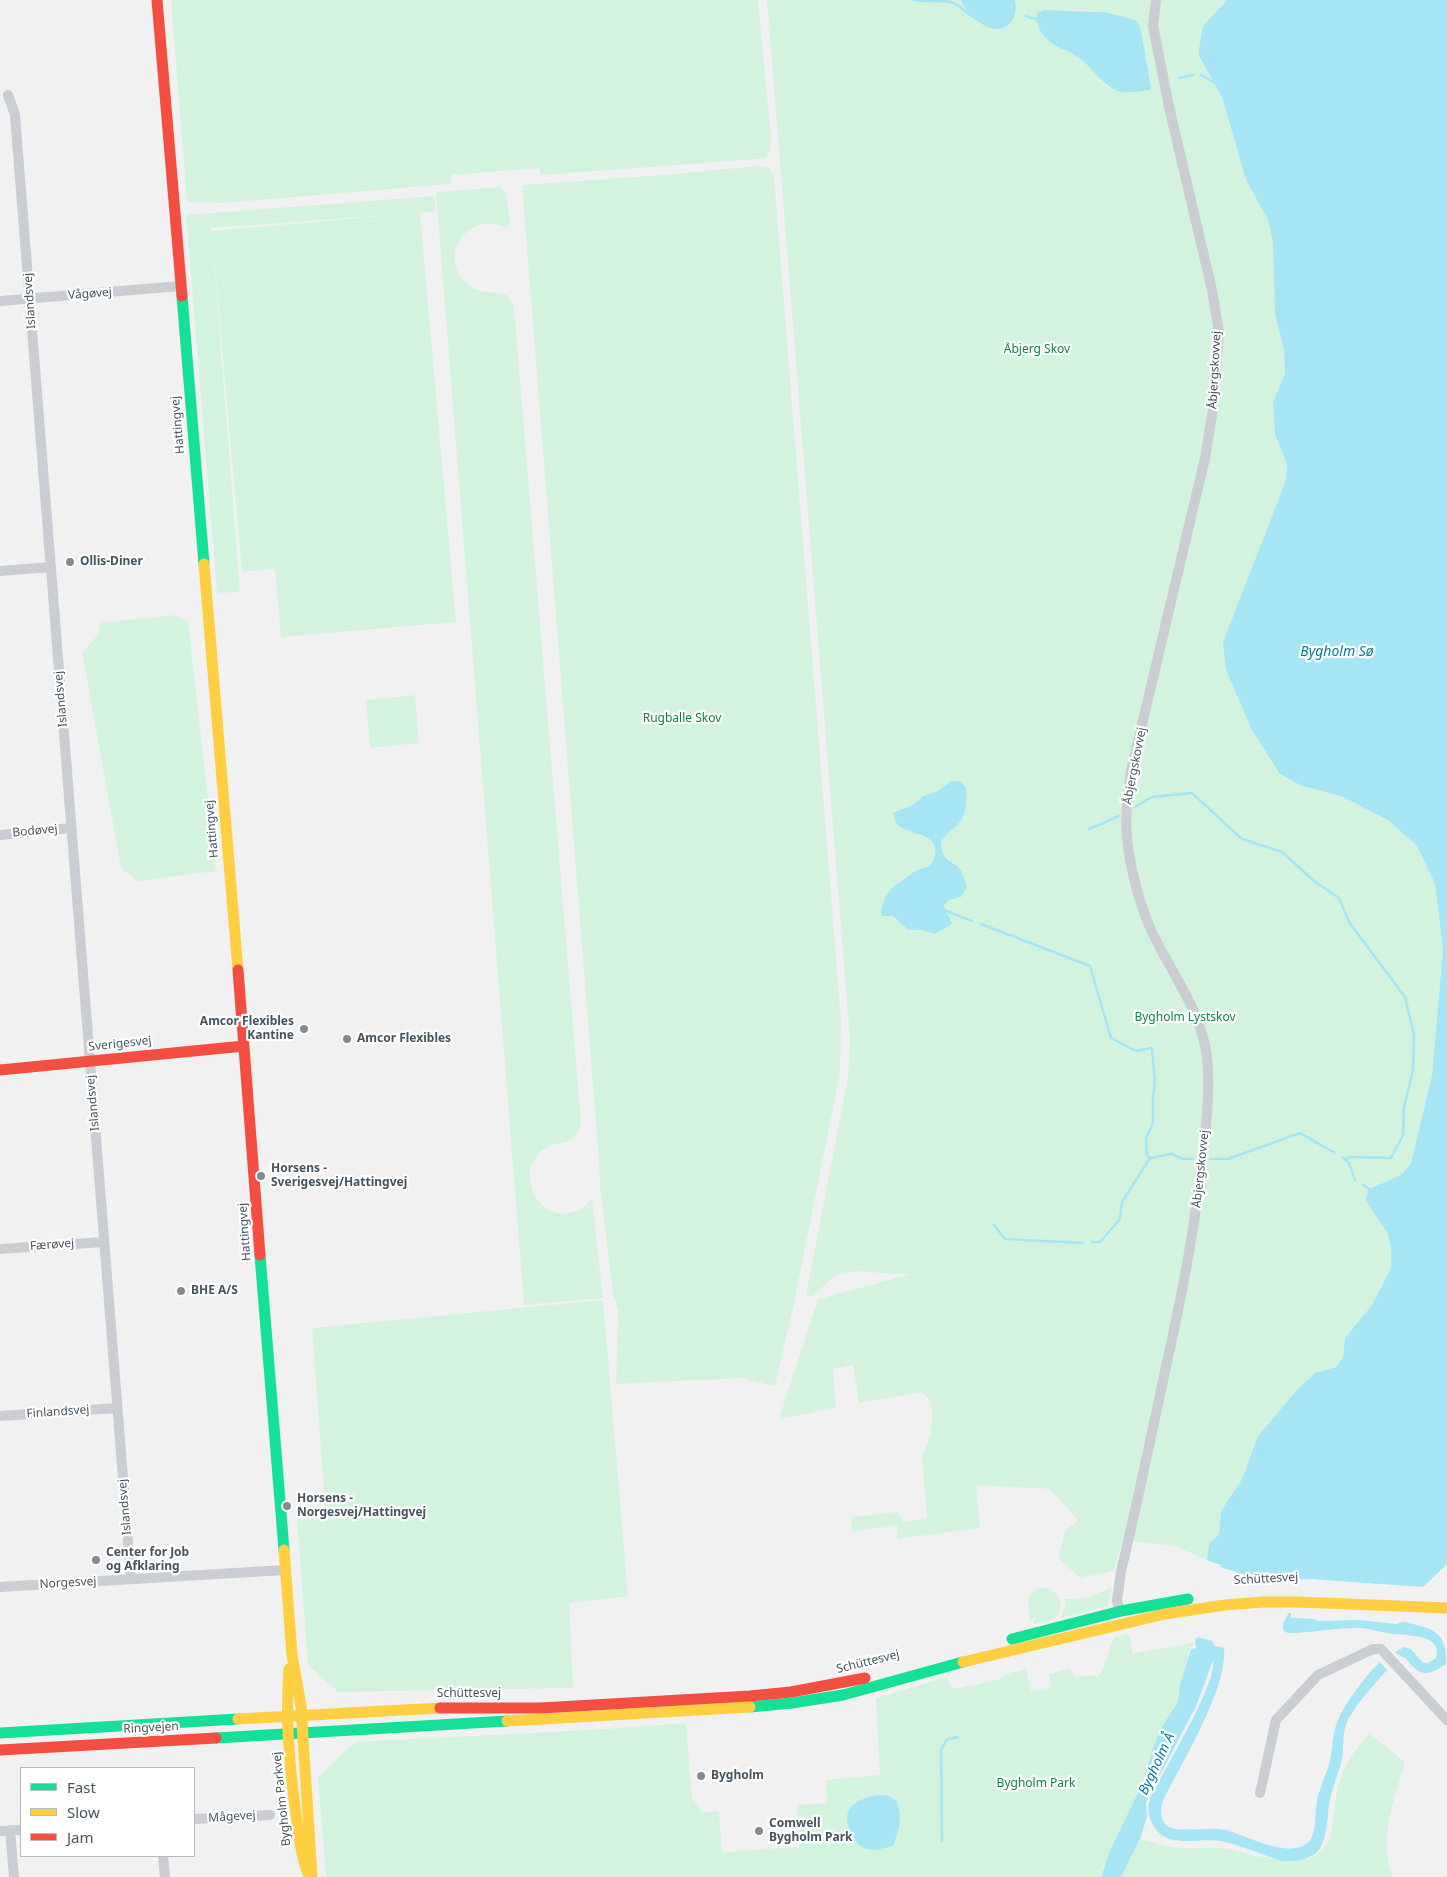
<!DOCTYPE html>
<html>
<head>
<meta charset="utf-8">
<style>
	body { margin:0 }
	#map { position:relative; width:1447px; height:1877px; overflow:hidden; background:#f2f1f1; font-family:"Noto Sans",sans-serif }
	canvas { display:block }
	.legend { position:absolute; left:20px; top:1767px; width:175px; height:90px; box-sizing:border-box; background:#fff; border:1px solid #b5bbbf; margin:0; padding:6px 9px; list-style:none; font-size:15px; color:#465460 }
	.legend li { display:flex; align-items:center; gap:10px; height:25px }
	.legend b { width:25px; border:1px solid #b5bbbf }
</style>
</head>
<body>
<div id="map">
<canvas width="1447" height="1877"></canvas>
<ul class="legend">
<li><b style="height:6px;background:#16e098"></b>Fast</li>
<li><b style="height:6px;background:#ffcf43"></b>Slow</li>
<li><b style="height:6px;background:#f24e42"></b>Jam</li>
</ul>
</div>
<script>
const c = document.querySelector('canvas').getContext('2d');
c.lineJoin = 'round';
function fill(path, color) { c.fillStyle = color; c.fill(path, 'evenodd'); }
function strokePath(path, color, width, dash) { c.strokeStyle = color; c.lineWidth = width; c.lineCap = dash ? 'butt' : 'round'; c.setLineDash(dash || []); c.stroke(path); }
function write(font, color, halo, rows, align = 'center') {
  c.font = font + ' "Noto Sans",sans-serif'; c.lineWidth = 4.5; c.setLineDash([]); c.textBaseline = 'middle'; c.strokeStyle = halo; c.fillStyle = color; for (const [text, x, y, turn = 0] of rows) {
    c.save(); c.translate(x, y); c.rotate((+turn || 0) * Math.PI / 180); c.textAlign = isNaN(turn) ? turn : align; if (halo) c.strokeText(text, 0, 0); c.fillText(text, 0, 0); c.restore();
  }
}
const green = new Path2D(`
	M171 0H758L771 138 770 150 766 158 759 159 541 175 539 168 452 175 450 184 223 203 187 202Z
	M767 0H961L962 3 1016 4 1015 0H1227L1203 26 1198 54 1222 97 1246 180 1268 220 1273 243 1275 314 1284 349 1285 373 1273 402 1275 435 1287 464 1285 483 1302 786 1341 796 1388 820 1417 846 1435 884 1443 950 1432 1075 1411 1163 1401 1175 1369 1189 1365 1198 1388 1234 1391 1251V1268L1372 1305 1345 1338 1343 1357 1336 1367 1315 1373 1296 1391 1258 1436 1242 1479 1221 1511 1219 1534 1209 1544 1207 1560 1175 1546 1123 1540 1113 1571 1080 1578 1058 1558 1065 1531 1078 1520 1050 1489 976 1485 980 1528 897 1539V1525L852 1532 851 1517 898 1512 904 1522 927 1518 922 1457 931 1433 932 1413 929 1399 921 1392 859 1403 853 1365 833 1369 836 1408 779 1419 818 1299 911 1274H892L861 1271 835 1275 812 1297 806 1295 848 1077 850 1041ZM1083 10 1105 12 1136 20 1141 30 1151 87H1107L1090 67 1077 56 1067 50 1037 13 1043 11ZM951 781 961 821C937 841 933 848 960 869L961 897 949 900 944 904V910L951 919 935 934 921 930H908L891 915 898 882 915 871 926 869 931 865 934 859 936 848 934 843 929 839 906 830 893 813 914 804 923 796 938 791Z
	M757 166 769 168 774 177 839 995 841 1023 840 1073 793 1308 775 1386 743 1378 616 1384 618 1310 613 1294 600 1186 599 1162 522 185 664 175Z
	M500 187 506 194 510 222 507 228C464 209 436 261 470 286 479 293 496 292 507 295L514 307 581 1123C579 1128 578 1134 574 1137 561 1148 547 1139 535 1159 533 1162 530 1165 530 1169 527 1199 551 1224 581 1209 585 1207 589 1202 592 1198L603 1298 524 1305 436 192Z
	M434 196 435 211 420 213 456 622 281 637 275 569 242 572 212 234 240 592 217 593 186 215ZM405 214 212 231H211V228Z
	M173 615 188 621 216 871 137 881 121 868 82 652 98 635 100 623Z
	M415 695 419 743 370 748 366 700Z
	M603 1300 628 1596 569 1603 573 1688 338 1692 308 1665 297 1520 326 1518 312 1328Z
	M1112 1587 1108 1606 1060 1618 1065 1607V1599L1088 1598Z
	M1039 1588C1057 1585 1070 1608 1053 1619 1048 1622 1039 1622 1033 1624L1036 1615 1031 1621 1029 1620C1031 1607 1022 1595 1039 1588Z
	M1129 1634 1133 1654 1195 1642 1190 1649 1180 1684 1178 1702 1161 1728 1153 1748 1142 1784 1109 1853 1100 1877H326L318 1777 355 1742 607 1729 686 1723 692 1799 700 1807 701 1812 719 1811 722 1852 800 1847 797 1805 827 1803 826 1780 880 1775 876 1698 947 1677 950 1686 956 1689 1000 1679 1007 1674 1026 1669 1031 1691 1051 1688 1049 1674 1070 1669 1074 1677 1096 1675V1678L1101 1673 1114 1637Z
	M1370 1734 1405 1762C1395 1798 1377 1841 1393 1877H1121L1140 1839C1155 1843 1170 1848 1185 1848 1199 1849 1213 1846 1227 1849 1260 1855 1314 1877 1330 1838 1333 1827 1333 1815 1335 1804 1339 1773 1349 1755 1370 1734Z`);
const water = new Path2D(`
	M961 0H1015C1019 20 1006 36 985 26 976 21 965 10 961 0Z
	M1227 0H1447V1564L1423 1587 1311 1579 1262 1580 1220 1567 1221 1565 1207 1560 1209 1544 1219 1534 1221 1511 1242 1479 1258 1436 1296 1391 1315 1373 1336 1367 1343 1357 1345 1338 1372 1305 1391 1268V1251L1388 1234 1365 1199 1369 1189 1401 1175 1411 1163 1432 1075 1443 950 1435 884 1417 846 1388 820 1341 796 1302 786 1280 774 1252 730 1226 670 1223 642 1285 483 1287 464 1275 435 1273 402 1285 373 1284 349 1275 314 1273 243 1268 220 1246 180 1222 97 1198 54 1203 26Z
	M1043 10 1105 12 1136 20 1141 30 1151 87 1149 90C1140 91 1127 94 1118 91 1103 86 1092 67 1078 57 1067 49 1054 48 1045 37 1039 30 1035 22 1037 13Z
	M951 781 961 782 966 788C967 798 967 813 960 822 952 832 936 837 943 853 946 861 955 863 960 869 963 874 965 881 967 887L961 897 949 900 944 905C944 912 951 916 952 924L935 934 921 930H908L893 916H882C880 911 882 906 884 901 890 887 896 885 907 877 910 875 913 872 917 870 925 867 931 868 934 858 945 827 895 841 893 813L914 804 923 796 938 791Z
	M1288 1613H1291V1618L1313 1619 1318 1621 1358 1620 1397 1624C1402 1621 1407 1622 1413 1624 1437 1629 1447 1636 1446 1664 1435 1671 1426 1678 1414 1668 1411 1666 1409 1661 1406 1659 1402 1656 1399 1656 1395 1652L1404 1647 1411 1649 1423 1663H1428L1436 1658C1443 1633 1407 1636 1393 1634 1383 1633 1372 1629 1362 1628 1338 1627 1313 1633 1288 1633L1284 1631C1280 1623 1287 1619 1288 1613Z
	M1198 1637 1212 1641 1215 1646 1224 1648C1228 1689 1180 1765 1162 1803 1161 1812 1160 1822 1169 1827 1181 1833 1210 1826 1226 1830 1248 1836 1286 1858 1306 1844 1318 1836 1314 1814 1317 1801 1320 1787 1326 1775 1330 1761 1333 1747 1332 1734 1338 1720 1345 1703 1367 1674 1380 1662L1387 1670C1375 1684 1352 1708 1346 1725 1342 1735 1344 1748 1342 1759 1339 1772 1333 1786 1330 1799 1327 1814 1328 1844 1315 1854 1306 1860 1293 1862 1282 1861 1262 1855 1241 1845 1220 1841 1196 1837 1167 1850 1153 1825 1148 1816 1147 1808 1150 1799 1162 1773 1218 1683 1213 1660L1197 1704 1146 1802 1147 1817 1140 1839 1121 1877H1101L1109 1853 1142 1784 1153 1748 1161 1728 1178 1702 1180 1684 1191 1649 1196 1648 1195 1639Z
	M877 1795 889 1796 897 1801C902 1818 900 1829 893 1846 885 1848 875 1851 866 1849 858 1847 856 1841 852 1835 839 1810 853 1800 877 1795Z`);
const stream = new Path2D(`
	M913 0C926 2 939 0 951 2 962 5 967 16 978 19
	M1026 16 1039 20
	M1201 75 1214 82
	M1179 78 1193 75
	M1135 807 1152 797 1192 793 1242 839 1282 852 1314 881 1339 898 1349 922 1405 997 1414 1035 1413 1070 1404 1107 1403 1135 1391 1158 1349 1157 1345 1160
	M1089 829 1119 816
	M944 910 972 921
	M981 924 1090 966 1111 1038 1136 1051 1152 1048 1155 1082 1153 1097V1123L1146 1138 1147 1155 1150 1158 1172 1154 1183 1159H1193
	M1342 1157 1349 1163 1355 1180
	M1210 1159H1228L1300 1133 1335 1153
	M1363 1185 1369 1189
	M994 1225 1005 1239 1083 1243
	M1092 1242H1100L1120 1219 1122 1202 1150 1158
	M942 1841 941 1750 947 1739 958 1737`);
const street = new Path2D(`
	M8 95 15 115 131 1579
	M0 301 181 286
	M0 571 51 567
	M0 835 71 828
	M0 1249 104 1242
	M0 1416 117 1408
	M0 1587 285 1570
	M1120 1612 1117 1601 1121 1571C1136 1509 1149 1447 1162 1385 1178 1313 1193 1242 1201 1169 1205 1132 1211 1094 1207 1057 1202 1015 1177 981 1158 944 1142 915 1130 871 1127 837 1125 815 1128 793 1131 771L1205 458 1213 409 1219 332 1212 290 1169 107 1157 46 1153 26 1156 0
	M1260 1793 1276 1720 1318 1675 1373 1649H1381L1447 1720
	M194 1819 270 1815
	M10 1830 14 1877
	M0 1831 21 1830
	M163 1856 165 1877`);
const fast = new Path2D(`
	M182 296 204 564
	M260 1255 284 1550
	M1012 1639 1121 1611 1188 1599
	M750 1707 792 1703 843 1695 963 1662
	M0 1733 238 1719
	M216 1738 507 1721`);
const slow = new Path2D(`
	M204 564 238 970
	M284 1550 292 1655 301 1706 312 1877
	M963 1662 1165 1614 1225 1605 1263 1602H1299L1447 1608
	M289 1669C285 1715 289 1761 295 1807 298 1829 300 1852 308 1874
	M238 1719 440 1708
	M507 1721 750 1707`);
const jam = new Path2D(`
	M157 0 182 296
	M238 970 260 1255
	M0 1070 244 1046
	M440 1708H541L750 1696 791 1692 865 1678
	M0 1750 216 1738`);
const markers = [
	[70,562,5,"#828b93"],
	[304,1029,5,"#828b93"],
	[347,1039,5,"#828b93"],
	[261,1176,5,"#828b93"],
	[181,1291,5,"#828b93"],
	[287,1506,5,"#828b93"],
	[96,1560,5,"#828b93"],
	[701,1776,5,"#828b93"],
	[759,1831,5,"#828b93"]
];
const streetNames = [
	["Vågøvej",90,294,-4],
	["Islandsvej",30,301,-94],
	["Åbjergskovvej",1215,370,-87],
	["Hattingvej",178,425,-95],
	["Islandsvej",61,699,-95],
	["Åbjergskovvej",1135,766,-79],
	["Hattingvej",212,829,-95],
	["Bodøvej",35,831,-5],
	["Sverigesvej",120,1044,-6],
	["Islandsvej",93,1103,-95],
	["Åbjergskovvej",1201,1169,-84],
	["Hattingvej",245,1232,-94],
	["Færøvej",52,1245,-4],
	["Finlandsvej",58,1412,-4],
	["Islandsvej",125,1507,-95],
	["Schüttesvej",1266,1579,-3],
	["Norgesvej",68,1583,-3],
	["Schüttesvej",868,1662,-14],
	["Schüttesvej",469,1694],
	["Ringvejen",151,1728,-3],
	["Bygholm Parkvej",282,1799,-96],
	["Mågevej",232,1817,-4]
];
const parkNames = [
	["Åbjerg Skov",1037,350],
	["Rugballe Skov",682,719],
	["Bygholm Lystskov",1185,1018],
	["Bygholm Park",1036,1784]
];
const poiNames = [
	["Ollis-Diner",80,562],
	["Amcor Flexibles",294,1022,"right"],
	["Kantine",294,1036,"right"],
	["Amcor Flexibles",357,1039],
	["Horsens -",271,1169],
	["Sverigesvej/Hattingvej",271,1183],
	["BHE A/S",191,1291],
	["Horsens -",297,1499],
	["Norgesvej/Hattingvej",297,1513],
	["Center for Job",106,1553],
	["og Afklaring",106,1567],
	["Bygholm",711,1776],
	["Comwell",769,1824],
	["Bygholm Park",769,1838]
];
const waterNames = [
	["Bygholm Sø",1337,652],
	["Bygholm Å",1157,1764,-65]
];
fill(green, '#d4f3df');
fill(water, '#a6e5f4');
strokePath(stream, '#a6e5f4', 2.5);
strokePath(street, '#cacdd1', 10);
strokePath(fast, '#16e098', 11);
strokePath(slow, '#ffcf43', 11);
strokePath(jam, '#f24e42', 11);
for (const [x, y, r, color] of markers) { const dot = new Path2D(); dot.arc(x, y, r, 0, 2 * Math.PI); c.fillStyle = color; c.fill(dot); strokePath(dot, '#fff', 2); }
write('12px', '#465460', '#fff', streetNames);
write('12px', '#0e8446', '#fff', parkNames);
write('bold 12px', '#465460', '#fff', poiNames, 'left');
write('italic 14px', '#037c97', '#fff', waterNames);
</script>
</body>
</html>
